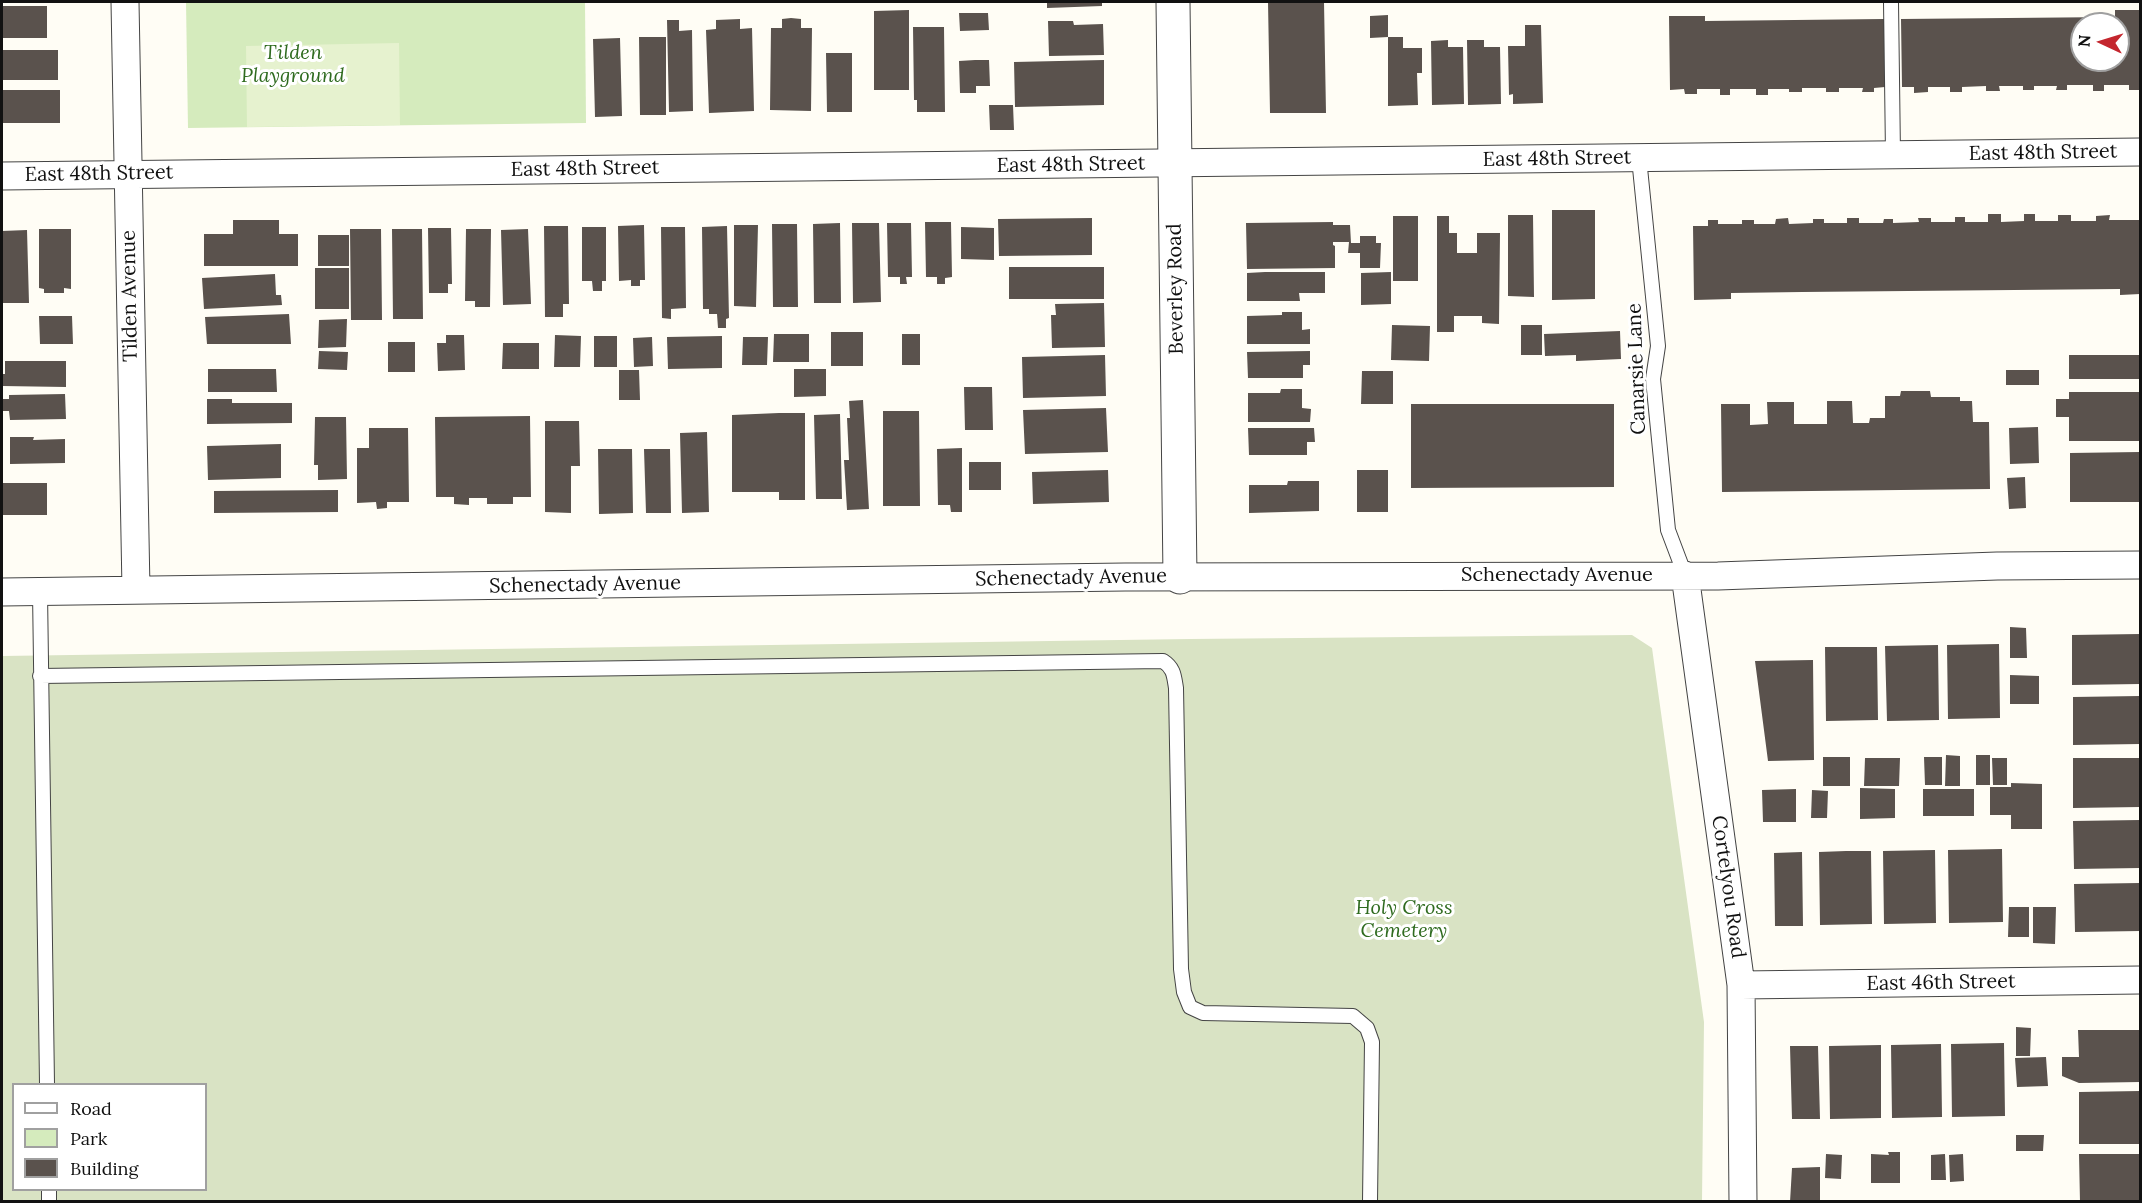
<!DOCTYPE html>
<html>
<head>
<meta charset="utf-8">
<style>
	body { margin:0 }
	#map { position:relative; width:2142px; height:1203px; overflow:hidden; background:#fffdf5; font-family:Lora,serif }
	canvas { display:block }
	.frame { position:absolute; inset:0; border:3px solid #111; pointer-events:none }
	.legend { position:absolute; left:12px; top:1083px; width:195px; height:108px; box-sizing:border-box; background:#fff; border:2px solid #a0a0a0; margin:0; padding:8px 10px; list-style:none; font-size:18px; color:#111 }
	.legend li { display:flex; align-items:center; gap:12px; height:30px }
	.legend b { width:30px; border:2px solid #a0a0a0 }
	.north { position:absolute; left:2070px; top:12px; width:60px; height:60px; box-sizing:border-box; background:#fff; border:2px solid #a0a0a0; border-radius:50%; rotate:274deg; font-size:16px; font-weight:700; line-height:24px; text-align:center; color:#111 }
	.north::after { content:''; display:block; margin:auto; width:21px; height:27px; background:#c4262e; clip-path:polygon(50% 0,100% 100%,50% 72%,0 100%) }
</style>
</head>
<body>
<div id="map">
<canvas width="2142" height="1203"></canvas>
<div class="frame"></div>
<ul class="legend">
<li><b style="height:8px;background:#fff"></b>Road</li>
<li><b style="height:16px;background:#d5ebbd"></b>Park</li>
<li><b style="height:16px;background:#5a524d"></b>Building</li>
</ul>
<div class="north">N</div>
</div>
<script>
const c = document.querySelector('canvas').getContext('2d');
c.lineJoin = 'round';
function fill(path, color) { c.fillStyle = color; c.fill(path, 'evenodd'); }
function strokePath(path, color, width, dash) { c.strokeStyle = color; c.lineWidth = width; c.lineCap = dash ? 'butt' : 'round'; c.setLineDash(dash || []); c.stroke(path); }
function write(font, color, halo, rows, align = 'center') {
  c.font = font + ' Lora,serif'; c.lineWidth = 6; c.setLineDash([]); c.textBaseline = 'middle'; c.strokeStyle = halo; c.fillStyle = color; for (const [text, x, y, turn = 0] of rows) {
    c.save(); c.translate(x, y); c.rotate((+turn || 0) * Math.PI / 180); c.textAlign = isNaN(turn) ? turn : align; if (halo) c.strokeText(text, 0, 0); c.fillText(text, 0, 0); c.restore();
  }
}
const green = new Path2D(`
	M186 2H585L586 123 188 128Z`);
const cemetery = new Path2D(`
	M1632 635 1652 648 1704 1022 1702 1201 2 1202V656L1190 639ZM14 1084H206V1190H14Z`);
const pitch = new Path2D(`
	M399 43 400 125 247 127 246 46Z`);
const building = new Path2D(`
	M1047 2H1102V6L1047 8Z
	M1268 2H1324L1326 113H1270Z
	M2 6H47V38H2Z
	M909 10V90H874V11Z
	M2115 10H2140V90H2129V85H2104V91H2093V85H2067V90H2056L2057 86H2034V90H2023V86H1999L2000 91H1986V86L1962 87V92H1950V87H1928V92L1914 93V87H1902L1901 19 2115 17ZM2082 24H2118V60H2082Z
	M959 13H988L989 30 960 31Z
	M1388 15V37L1370 38V16Z
	M1669 16H1705V21L1884 19 1885 87 1874 88V92H1862L1863 88H1839V92H1826V88H1802V92H1789V89H1768V95H1756V89H1730V95H1720V89H1697V94H1685L1684 89 1670 90Z
	M791 18 801 19V28H812L811 111 770 110 771 28H782V19Z
	M740 19V29L752 28 754 111 709 113 706 30 716 29V20Z
	M667 20H679V31L692 30 693 111 669 112Z
	M1048 21H1073L1074 25 1103 24 1104 55 1049 56Z
	M1525 25H1541L1543 103 1513 104V94L1509 95 1508 46H1525Z
	M913 27H944L945 112H917V100H914Z
	M639 37H666V115H640Z
	M1388 37H1403V48H1422V73H1417L1418 105 1388 106Z
	M620 38 622 116 595 117 593 39Z
	M1448 40V47H1463L1464 104 1432 105 1431 41Z
	M1467 40H1484V47H1500L1501 104 1468 105Z
	M2 50H58V80H2Z
	M826 53H852V112H827Z
	M975 60H989L990 86H976V93H960L959 61Z
	M1104 60V105L1015 107 1014 62Z
	M2 90H60V123H2Z
	M989 105H1013L1014 130H990Z
	M1552 210H1595V299L1552 300Z
	M1988 214H2001V222L2024 221V214H2035V221H2058V215H2071V221H2096V216L2110 215 2109 220H2140V294L2120 295V289L1802 292 1731 293V299L1694 300 1693 226H1708V220H1718V224H1742V220H1754V224H1775L1776 219 1788 218 1789 224 1813 223V219H1824V223H1847V218H1859V223H1883L1884 219H1893V223L1919 222 1918 218H1931V222H1955V217H1965V222H1988Z
	M1508 215H1533L1534 297 1508 296Z
	M1393 216H1418V281H1393Z
	M1437 216H1449V233H1457V253H1477V233H1500L1499 324 1482 323V316H1454V332H1437Z
	M1092 218V255L999 256 998 219Z
	M233 220H279V234H298V266H204V234H233Z
	M925 222H951L952 277 945 278V284H937V277H926Z
	M1333 222V225H1350L1351 243H1360V236H1376V243H1381L1380 268H1360V253H1348L1349 242H1333V245L1335 246V268L1247 269 1246 223Z
	M840 223 841 303H814L813 224Z
	M852 223H879L881 302 853 303Z
	M887 223H911L912 277H906L907 284H900V277H888Z
	M772 224H797L798 307H773Z
	M644 225 645 280H640V286H631V280L619 281 618 226Z
	M734 225H758L756 307 734 306Z
	M544 226H568L569 304H563V317H545Z
	M727 226 729 318 726 319V328H718L717 314H709V309H703L702 227Z
	M582 227H606V281H602V291H593L592 281H582Z
	M661 227H685L686 308 671 309V319L662 318Z
	M961 227 994 228V260L961 259Z
	M428 228H451L452 284H448V293H429Z
	M39 229H71V289L64 288V293H44V289L39 288Z
	M350 229H381L382 320H351Z
	M392 229H422L423 319H393Z
	M466 229H491L490 307H475V301H465Z
	M528 229 531 304 503 305 501 230Z
	M27 230 29 303H2V231Z
	M318 235H349V266H318Z
	M1009 267H1104V299H1009Z
	M315 268H349V309H315Z
	M1265 272H1325V293H1299L1300 301H1247V273Z
	M1391 272V304L1361 305V273Z
	M275 274 276 295H281L282 305 204 309 202 278Z
	M1104 303 1105 347 1052 348 1051 315H1056L1055 304Z
	M1282 312H1302V330L1310 329V344H1247V316L1282 315Z
	M289 314 291 344H207L205 317Z
	M39 316H72L73 344H40Z
	M347 319 346 347 318 348 319 320Z
	M1392 325 1430 326 1429 361 1391 360Z
	M1521 325H1542V355H1521Z
	M1620 331 1621 359 1576 361V355L1545 356 1544 334Z
	M831 332H863V366H831Z
	M774 334H809V362H773Z
	M902 334H920V365H902Z
	M446 335H464L465 370 438 371 437 343H446Z
	M555 335 581 336 580 367H554Z
	M594 336H617V367H594Z
	M722 336V368L668 369 667 337Z
	M652 337 653 366 634 367 633 338Z
	M743 337H768L767 365H742Z
	M388 342H415V372H388Z
	M503 343H539V369H502Z
	M319 351 348 352 347 370 318 369Z
	M1310 351V365H1303V378H1248L1247 352Z
	M1105 355 1106 396 1023 398 1022 357Z
	M2069 355H2140V379H2069Z
	M5 361H66V387L2 386V374H5Z
	M208 369H276L277 392H208Z
	M794 369H826V396L794 397Z
	M619 370H639L640 400H619Z
	M2006 370H2039V385H2006Z
	M1362 371H1393V404H1361Z
	M964 387H992L993 430H965Z
	M1281 389H1302V408L1311 409 1310 422H1248V393H1280Z
	M1901 391H1930L1931 397H1960V401H1972L1973 422H1989L1990 489 1722 492 1721 404H1750V425L1768 424 1767 402H1794V424H1827V401H1852L1853 423H1869L1870 418H1885V396H1900Z
	M2069 392H2140V441H2069V417H2056V399H2069Z
	M65 394 66 419 10 420 9 411H3V399H9V395Z
	M207 399H232V403H292V423L207 424Z
	M863 400 869 509 847 510 844 460H849L847 418H850L849 401Z
	M1411 404H1614V487L1411 488Z
	M1106 408 1108 452 1025 454 1023 410Z
	M883 411H919L920 506H883Z
	M779 413H805V500H779V492H732V415Z
	M840 414 842 499H816L814 415Z
	M530 416 531 497H513V504H487V498H469V505L454 504V497H436L435 417Z
	M315 417H346L347 479 318 480V465H314Z
	M545 421H579L580 466H571V513L545 512Z
	M2038 427 2039 463 2010 464 2009 428Z
	M369 428H408L409 502H387V508L377 509 376 502 357 503V448H369Z
	M1248 428H1314L1315 442H1307V455H1249Z
	M707 432 709 512 682 513 680 433Z
	M10 437H34L33 440 65 439V463L10 464Z
	M281 444V478L208 480 207 446Z
	M962 448V512H951L950 505H938L937 449Z
	M598 449H632L633 513 599 514Z
	M644 449H670L671 513H646Z
	M2140 452V502H2070V453Z
	M969 462H1001V490H969Z
	M1108 470 1109 502 1033 504 1032 472Z
	M1357 470H1388V512H1357Z
	M2025 477 2026 508 2009 509 2007 478Z
	M1288 481H1319V511L1249 513V485H1287Z
	M2 483H47V515H2Z
	M338 490V512L214 513V491Z
	M2010 627 2026 628 2027 658H2010Z
	M2140 634V684L2072 685V635Z
	M1999 644 2000 718 1948 719 1947 645Z
	M1938 645 1939 720 1887 721 1885 646Z
	M1825 647H1877L1878 720 1826 721Z
	M1813 660 1814 760 1768 761 1755 661Z
	M2010 675 2039 676V704H2010Z
	M2140 696V744L2073 745V697Z
	M1946 755 1960 756V786H1945Z
	M1976 755H1990V785H1976Z
	M1823 757H1850V786H1823Z
	M1924 757H1942V785H1925Z
	M1865 758H1900L1899 786H1864Z
	M1992 758H2007V785H1993Z
	M2073 758H2140V807L2073 808Z
	M2011 783 2042 784V829H2011V815H1990V787H2011Z
	M1860 788 1895 789V818L1860 819Z
	M1796 789V822H1763L1762 790Z
	M1923 789H1974V816H1923Z
	M1812 790 1828 791 1827 818H1811Z
	M2140 820V868L2074 869 2073 821Z
	M2002 849 2003 922 1949 923 1948 850Z
	M1935 850 1936 923 1884 924 1883 851Z
	M1846 851H1871L1872 924 1820 925 1819 852Z
	M1802 852 1803 926H1775L1774 853Z
	M2140 883V931L2075 932 2074 884Z
	M2009 907H2029V937H2008Z
	M2033 907H2056L2055 944 2033 943Z
	M2016 1027 2031 1028 2030 1056H2016Z
	M2078 1030H2140V1082L2079 1083 2062 1076V1057H2079Z
	M2004 1043 2005 1116 1952 1117 1951 1044Z
	M1941 1044 1942 1117 1892 1118 1891 1045Z
	M1881 1045V1118L1830 1119 1829 1046Z
	M1790 1046H1818L1820 1119H1792Z
	M2046 1057 2048 1086 2017 1087 2015 1058Z
	M2140 1091V1144H2079V1092Z
	M2016 1135H2044L2043 1151H2016Z
	M1888 1152H1900V1183H1871V1154L1889 1155Z
	M1826 1154 1842 1155 1841 1179 1825 1178Z
	M1945 1154 1946 1180H1931V1155Z
	M1963 1154 1964 1181 1950 1182 1949 1155Z
	M2079 1154H2140V1202H2080Z
	M1820 1167V1202H1790L1792 1168Z`);
const service = new Path2D(`
	M1891 2 1893 155
	M1639 158 1658 346 1653 379 1668 530 1685 575
	M40 592 47 1084
	M40 676 1163 661C1174 668 1174 676 1176 688L1181 969 1184 992 1190 1007 1203 1013 1353 1016 1367 1028 1372 1042 1370 1202
	M49 1190V1202`);
const minor = new Path2D(`
	M125 2 136 590
	M2 176 2140 152
	M1685 575 1741 985 1743 1202
	M2 592 1125 577 1718 576 1997 566 2140 565
	M1741 985 2140 980`);
const tertiary = new Path2D(`
	M1173 2 1180 577`);
const parkNames = [
	["Tilden",293,53],
	["Playground",293,76],
	["Holy Cross",1404,908],
	["Cemetery",1404,931]
];
const streetNames = [
	["East 48th Street",2043,153,-1],
	["East 48th Street",1557,159,-1],
	["East 48th Street",1071,165,-1],
	["East 48th Street",585,169,-1],
	["East 48th Street",99,174,-1],
	["Beverley Road",1176,289,-91],
	["Tilden Avenue",130,296,-91],
	["Canarsie Lane",1637,369,-92],
	["Schenectady Avenue",1557,575],
	["Schenectady Avenue",1071,578,-1],
	["Schenectady Avenue",585,585,-1],
	["Cortelyou Road",1728,887,82],
	["East 46th Street",1941,983,-1]
];
fill(green, '#d5ebbd');
fill(cemetery, '#d9e3c4');
fill(pitch, '#e6f2cf');
fill(building, '#5a524d');
strokePath(service, '#444', 16);
strokePath(minor, '#444', 29);
strokePath(tertiary, '#444', 35);
strokePath(service, '#fff', 14);
strokePath(minor, '#fff', 27);
strokePath(tertiary, '#fff', 33);
write('italic 20px', '#2f6b1f', '#fff', parkNames);
write('20px', '#111', '#fff', streetNames);
</script>
</body>
</html>
